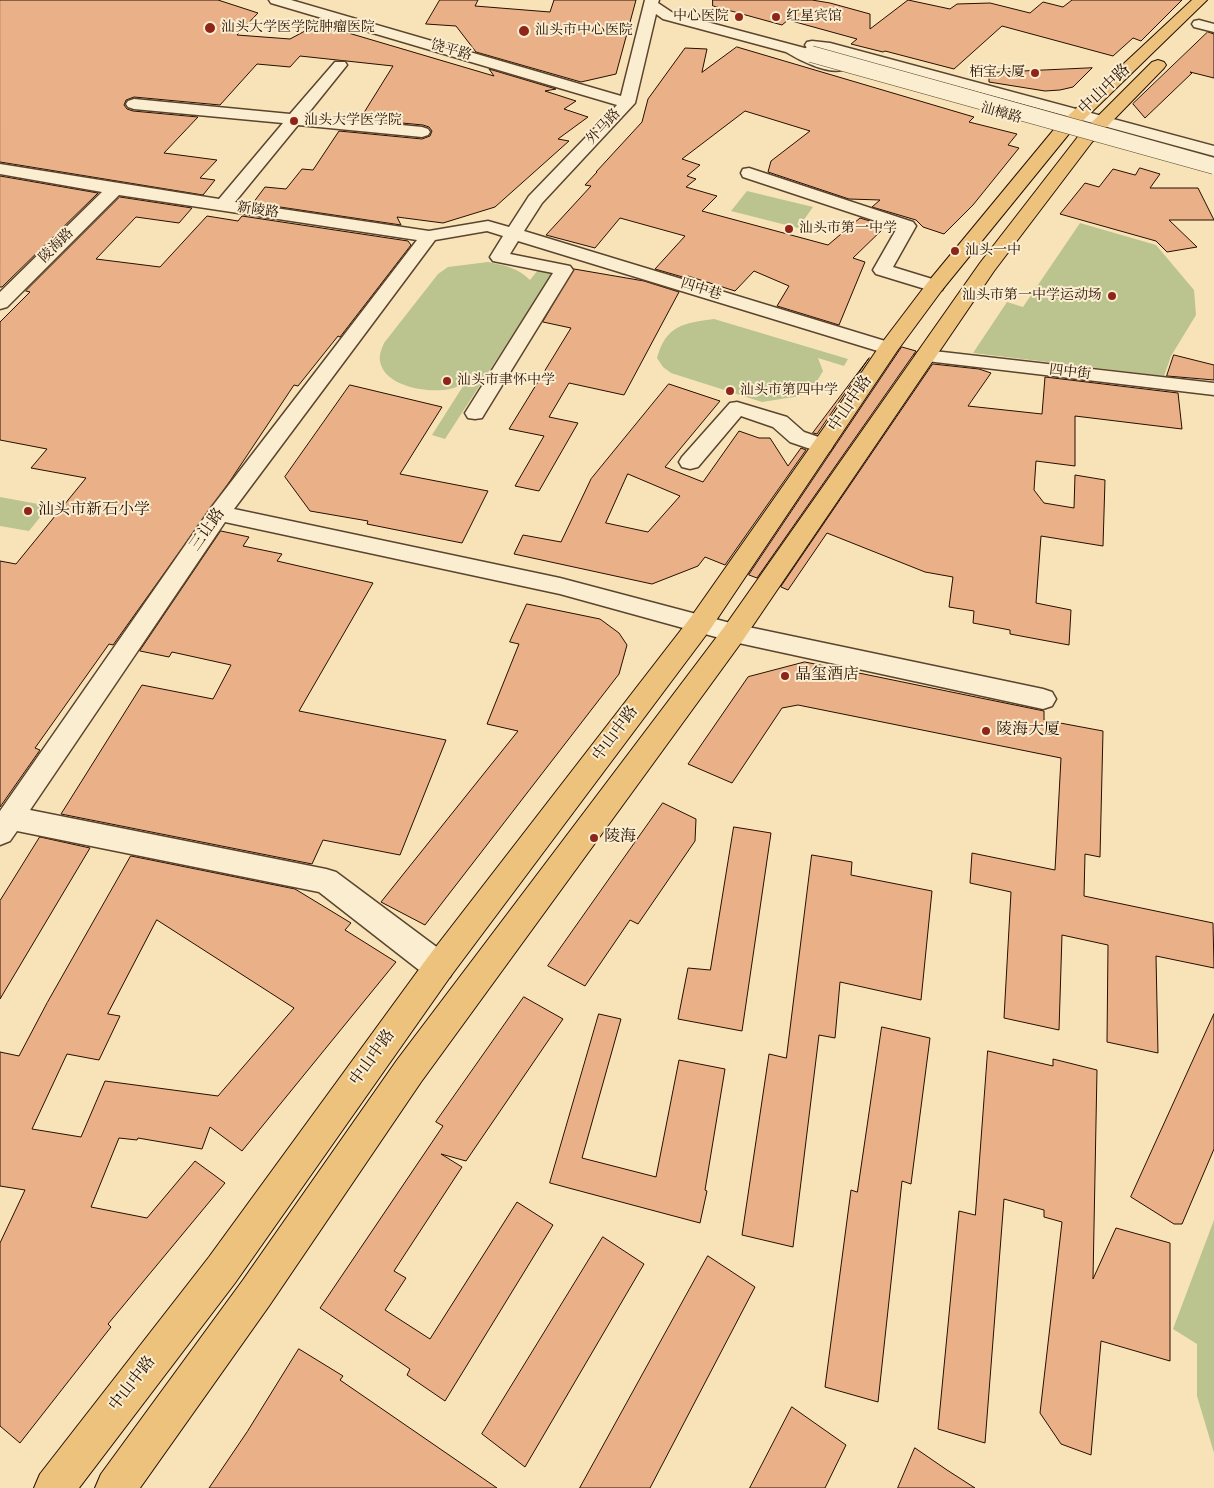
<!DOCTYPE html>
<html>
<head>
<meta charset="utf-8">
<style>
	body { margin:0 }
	canvas { display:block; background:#f7e3b7 }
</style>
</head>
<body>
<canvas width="1214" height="1488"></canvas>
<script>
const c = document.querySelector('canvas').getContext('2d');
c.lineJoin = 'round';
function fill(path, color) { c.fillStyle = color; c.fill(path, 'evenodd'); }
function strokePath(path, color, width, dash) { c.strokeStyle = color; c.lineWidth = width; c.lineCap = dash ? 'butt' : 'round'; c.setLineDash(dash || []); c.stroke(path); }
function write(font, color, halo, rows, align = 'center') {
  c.font = font + ' "IM FELL Double Pica","Noto Serif SC",serif'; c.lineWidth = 4; c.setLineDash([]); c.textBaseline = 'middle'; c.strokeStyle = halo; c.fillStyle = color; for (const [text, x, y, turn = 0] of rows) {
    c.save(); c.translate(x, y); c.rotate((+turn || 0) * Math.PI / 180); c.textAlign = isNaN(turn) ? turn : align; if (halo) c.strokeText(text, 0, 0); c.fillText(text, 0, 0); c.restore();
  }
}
const green = new Path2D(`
	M747 191 813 207 798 228 731 211Z
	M1080 223 1156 245 1194 290 1196 315 1171 356 1164 376 973 353 1007 302 1023 307Z
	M488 262C504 265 518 268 530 280L538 270 552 274 445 439 432 435 465 383C458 386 451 390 443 390 424 392 388 386 381 365 378 357 381 350 384 343L438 274 448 267Z
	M714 319 848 359 844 366 818 358 823 371 813 388 800 396 762 402 671 373 663 367 657 358C666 325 684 323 714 319Z
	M0 497 49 506 29 531 0 526Z
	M1214 1220V1453L1197 1396V1344L1173 1329Z`);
const building = new Path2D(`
	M0 0H218L258 13 237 35 290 39 318 24 494 76 489 69 556 89 545 91 576 101 564 109 588 117 558 139 569 141 495 207 443 223 397 217 401 225 253 203 265 187 286 189 302 169 313 170 339 131 422 139 430 136 432 131 429 127 423 125 360 119 393 66 300 56 290 67 257 64 220 105 134 97 126 100 124 105 127 109 133 111 198 117 164 153 217 160 200 178 215 180 203 195 0 162Z
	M440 0H478L475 6 550 12 554 0H636L616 74 581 82 476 52 456 26 426 24Z
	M713 0H812L830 3 870 14V29L908 0 950 9 957 4 990 3 1030 13 1043 2 1063 7 1072 0H1182L1141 41 1133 38 1113 56 1002 26 954 69 885 51 883 52 851 44 857 39 788 20 782 25 713 6Z
	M1208 32 1214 34V78L1190 72 1192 73 1145 118 1133 104Z
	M737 47 974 117 969 122 1017 134 1008 145 1019 148 973 205 944 234 923 227 916 220 872 207 880 200 849 199 768 172 771 161 810 131 745 111 682 159 700 165 687 176 696 179 686 187 717 196 702 211 828 245 860 218 886 226 853 258 865 262 839 325 777 306 789 286 754 271 735 291 688 276 686 278 655 269 685 236 620 218 595 248 546 235 591 186 585 185 597 172H596L642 122 648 99 685 48 707 49 702 72Z
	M1092 68 1073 87 1060 90 1045 91 989 82V73Z
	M1140 168 1160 174 1150 188H1198L1214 220H1169L1197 247 1167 252 1156 241 1060 214 1085 183 1099 187 1113 169 1135 175Z
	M0 176 98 193 2 287H0Z
	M120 197 192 208 179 223 136 217 96 259 160 267 207 216 238 221 242 216 408 241 411 245 340 337 338 336 298 386 294 385 230 481 113 645 109 644 35 748 40 750 0 807V561L16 564 86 478 31 468 47 449 0 440V322L30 292 26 291Z
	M574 269 644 281 679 292 624 395 569 383 549 417 578 423 539 491 515 486 544 436 509 429 571 328 543 322Z
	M902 347 916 351 757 578 749 575Z
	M1174 355 1214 365V380L1167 376Z
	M869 358 817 434 813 433Z
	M933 364 979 369 991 373 968 406 1042 414 1045 377 1178 393 1182 429 1075 416V466L1036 461 1034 490 1044 503 1074 508 1075 475 1105 480 1103 546 1041 536 1036 603 1071 610 1069 645 1010 634V630L973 623 974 611 949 607 953 577 925 572 827 533 788 590 781 587Z
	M669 384 720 401 665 467 703 482 739 431 759 438H770L788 466 801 448 806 450 725 565 705 557 698 566 652 584 514 554 523 535 561 542 591 479ZM628 474 680 496 648 532 606 523Z
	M350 385 442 407 400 474 488 491 462 543 367 524 368 521 310 511 285 477Z
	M221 531 249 537 243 546 282 554 277 561 373 583 299 711 446 740 400 855 323 840 312 864 61 814 142 685 213 699 231 665 172 652 169 657 140 651Z
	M527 604 600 619 619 633 627 645 619 674 425 925 381 902 518 731 487 724 519 644 510 642Z
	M805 662 1044 711V720L1103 731 1100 857 1085 854 1084 896 1213 923 1214 968 1156 956 1158 1053 1107 1042 1108 945 1062 935 1059 1030 1004 1018 1011 892 970 883 972 853 1055 870 1061 758 798 705 782 708 732 783 688 764 748 677Z
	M663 803 696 819 695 841 638 924 630 920 585 986 548 966Z
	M734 827 771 833 742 1031 678 1019 688 968 710 970Z
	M40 837 90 848 0 999V901Z
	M812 855 852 862 851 875 932 891 921 1000 840 982 835 1038 819 1035 793 1247 742 1235 769 1054 786 1058Z
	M131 856 295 889 351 923 345 930 396 962 242 1151 210 1127 202 1149 138 1138 137 1140 119 1138 91 1207 147 1218 195 1161 225 1183 108 1324 111 1327 20 1443 0 1426V1243L25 1190 0 1186V1052L19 1056 47 1003ZM157 920 294 1008 218 1096 105 1081 81 1137 32 1129 67 1054 99 1060 120 1016 108 1014Z
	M524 997 563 1019 466 1161 441 1154 462 1167 394 1271 406 1278 385 1310 430 1339 517 1202 553 1225 445 1401 407 1375 410 1369 320 1308 443 1126 436 1122Z
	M599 1014 621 1019 582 1158 656 1177 679 1060 725 1069 705 1190 707 1191 700 1223 550 1183Z
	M1214 1014V1149L1182 1224H1174L1131 1197Z
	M882 1027 930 1038 911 1184 902 1181 878 1402 825 1387 851 1190 857 1192Z
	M988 1051 1053 1066V1059L1097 1070 1093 1279 1116 1228 1170 1243V1361L1101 1341 1091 1455 1061 1444 1040 1413 1062 1222 1044 1217V1210L1004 1199 985 1443 938 1429 959 1211 975 1215Z
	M603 1237 644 1264 525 1467 482 1434Z
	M708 1256 755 1287 650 1488H580Z
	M299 1349 343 1376 340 1380 497 1488H209L247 1432Z
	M792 1407 846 1445 825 1488H750Z
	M915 1448 947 1470 975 1488H898Z`);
const minor = new Path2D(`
	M269 0H291L621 96 645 0H659L658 3 673 13 812 50 814 53 813 55 842 64 844 67 842 70C827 74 799 60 786 52L663 19 656 14 635 103 542 203 524 231 895 344 898 348 895 352 888 354 881 352 518 241 510 254 570 266 573 270 485 413 482 418 475 419 468 418 465 413 553 273 493 261 490 257 503 236 487 231 435 240 234 509 560 578 734 624 1043 689 1052 692 1056 699 1052 706 1043 709 734 642 560 594 225 522 30 810 326 869 336 872 450 957 454 967 450 977 439 980 428 977 319 892 17 831 10 841 0 845V811L211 508 417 240 119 195 7 307 0 309V292L102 192 0 174V164L219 199 283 123 134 109 128 107 126 104 128 101 134 99 290 114 335 62H345L347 65 306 116 422 127 428 129 430 132 428 135 422 137 298 125 235 202 429 231 488 221 509 227 529 196 617 105 271 3Z
	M1199 20 1214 24V32L1194 27 1192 24 1194 21Z
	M812 41 830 43 1214 146V156L824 50 807 48 805 45 807 42Z
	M749 168 913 222 916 226 893 267 942 282 944 286 942 290 935 292 876 274 873 270 897 228 743 177 741 173 743 169Z
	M925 350 1214 383V395L918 360 915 356 918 352Z
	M737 402 787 417 804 432 830 441 833 446 830 451 822 453 790 442 773 427 741 416 698 467 690 469 682 467 679 462 682 457 730 403Z`);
const major = new Path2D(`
	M1192 0H1207L1068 135 942 290 897 351 709 631 450 977 235 1283 79 1488H34L40 1474 209 1257 428 957 691 617 830 419 881 344 928 282 1056 127Z
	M1158 60 1164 62 1166 65 1164 68 1092 142 994 271 743 640 421 1082 269 1306 140 1488H95L101 1474 243 1280 397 1060 725 626 980 263 1080 134 1152 62Z`);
const minorBridge = new Path2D(`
	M811 54 1214 166`);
const markers = [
	[739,17,5,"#8f2418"],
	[776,17,5,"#8f2418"],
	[210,28,6,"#8f2418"],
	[524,31,6,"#8f2418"],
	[1035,73,5,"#8f2418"],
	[294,121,5,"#8f2418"],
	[789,229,5,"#8f2418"],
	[955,251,5,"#8f2418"],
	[1112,296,5,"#8f2418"],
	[447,381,5,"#8f2418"],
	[730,391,5,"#8f2418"],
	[28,511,5,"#8f2418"],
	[785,676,5,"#8f2418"],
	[986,731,5,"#8f2418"],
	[594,838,5,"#8f2418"]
];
const farPoinames = [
	["中心医院",729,17,"right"],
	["红星宾馆",786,17],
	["汕头大学医学院肿瘤医院",221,28],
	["汕头市中心医院",535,31],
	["栢宝大厦",1025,73,"right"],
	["汕头大学医学院",304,121],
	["汕头市第一中学",799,229],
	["汕头一中",965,251],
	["汕头市第一中学运动场",1102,296,"right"],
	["汕头市聿怀中学",457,381],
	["汕头市第四中学",740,391]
];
const farStreetnames = [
	["饶平路",451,51,16],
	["汕樟路",1001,114,16],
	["外马路",604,127,-47],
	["新陵路",258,211,8],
	["陵海路",57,246,-45],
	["四中巷",701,290,17],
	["四中街",1070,373,7]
];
const streetNames = [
	["中山中路",1105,90,-44],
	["中山中路",851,404,-56],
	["三让路",208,530,-55],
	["中山中路",616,734,-53],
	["中山中路",373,1058,-54],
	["中山中路",133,1384,-52]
];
const poiNames = [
	["汕头市新石小学",38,511],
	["晶玺酒店",795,676],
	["陵海大厦",996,731],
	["陵海",604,838]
];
fill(green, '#bbc48f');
fill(building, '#eab188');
strokePath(building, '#270f00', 1);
strokePath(minor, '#5b442e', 3);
strokePath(major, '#270f00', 2);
fill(minor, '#faedd0');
fill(major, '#ecc27c');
strokePath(minorBridge, '#5b442e', 17, []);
strokePath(minorBridge, '#faedd0', 16);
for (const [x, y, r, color] of markers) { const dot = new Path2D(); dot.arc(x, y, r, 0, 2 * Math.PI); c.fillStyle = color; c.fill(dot); strokePath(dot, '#faedd0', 2); }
write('14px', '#270f00', '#faedd0', farPoinames, 'left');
write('14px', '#270f00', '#faedd0', farStreetnames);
write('16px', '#270f00', '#faedd0', streetNames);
write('16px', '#270f00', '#faedd0', poiNames, 'left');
</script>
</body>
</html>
